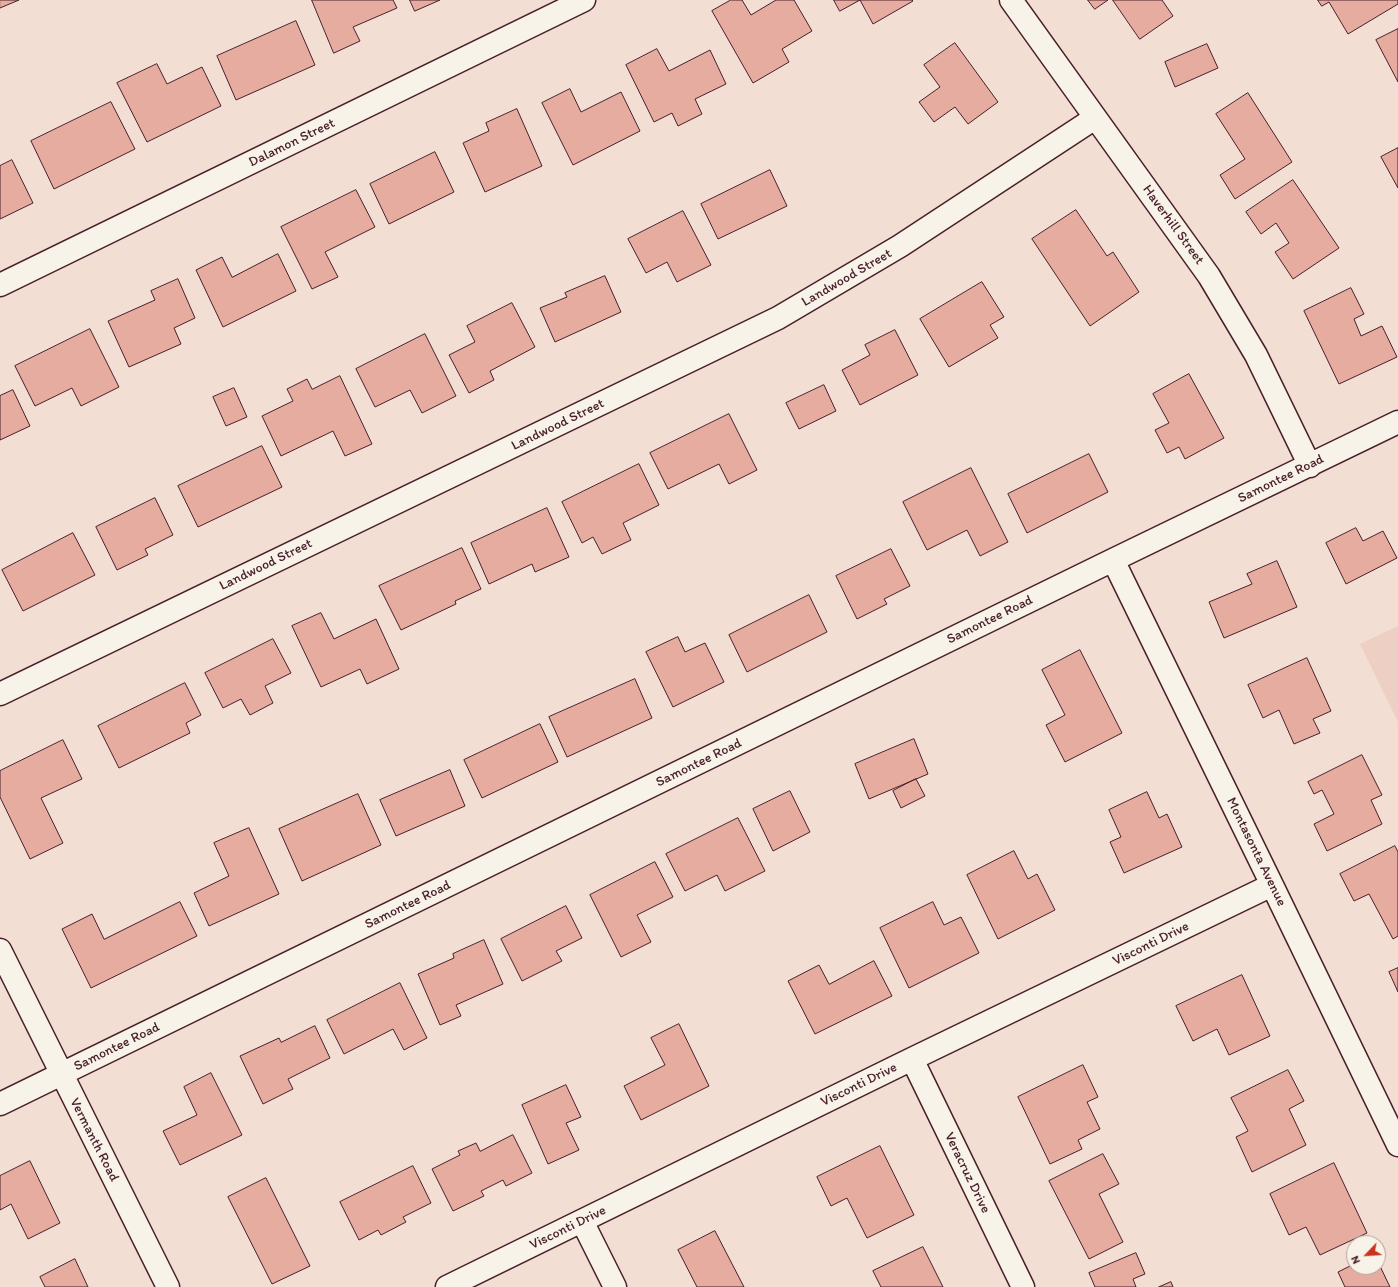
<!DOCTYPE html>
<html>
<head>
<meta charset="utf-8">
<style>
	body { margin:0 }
	#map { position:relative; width:1398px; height:1287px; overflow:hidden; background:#f2ded2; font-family:Itim,sans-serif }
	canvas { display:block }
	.north { position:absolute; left:1346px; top:1235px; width:40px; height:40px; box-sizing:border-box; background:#f7f3e8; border:1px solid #b29e9c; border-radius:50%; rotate:245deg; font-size:11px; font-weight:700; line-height:16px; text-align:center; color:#4a1f2b }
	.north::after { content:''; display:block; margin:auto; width:14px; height:18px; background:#c8321e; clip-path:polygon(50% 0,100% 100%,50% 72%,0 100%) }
</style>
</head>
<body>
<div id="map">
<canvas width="1398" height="1287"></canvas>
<div class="north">N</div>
</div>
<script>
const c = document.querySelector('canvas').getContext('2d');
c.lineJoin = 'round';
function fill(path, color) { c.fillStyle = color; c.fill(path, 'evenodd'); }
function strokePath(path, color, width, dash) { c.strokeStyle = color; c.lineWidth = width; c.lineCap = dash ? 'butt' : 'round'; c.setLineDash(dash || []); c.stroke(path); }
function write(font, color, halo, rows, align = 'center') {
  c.font = font + ' Itim,sans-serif'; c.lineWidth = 3; c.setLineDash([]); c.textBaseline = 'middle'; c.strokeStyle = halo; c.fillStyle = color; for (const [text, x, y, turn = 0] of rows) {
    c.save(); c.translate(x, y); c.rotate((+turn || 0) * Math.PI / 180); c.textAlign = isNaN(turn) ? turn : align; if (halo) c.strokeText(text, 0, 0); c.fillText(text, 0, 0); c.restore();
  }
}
const built = new Path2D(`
	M1398 626V722L1360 644Z`);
const building = new Path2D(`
	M0 0H19L0 8Z
	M312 0H393L397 8 353 27 360 41 334 53Z
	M410 0H440L415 11Z
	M731 0H742L751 15 776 0H794L812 31 782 49 789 62 753 83 712 11Z
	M834 0H912L913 1 873 24 860 0 840 11Z
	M1088 0H1108L1095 9Z
	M1113 0H1162L1173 16 1140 39Z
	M1318 0H1398V4L1348 34 1329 2 1322 6Z
	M296 21 315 65 236 100 217 56Z
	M1398 29V82L1376 40Z
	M955 43 998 102 968 124 955 107 934 122 919 102 940 87 924 65Z
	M1207 44 1218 68 1175 87 1165 62Z
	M657 49 669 71 710 50 726 84 695 99 702 114 678 126 672 113 654 122 626 65Z
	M157 64 167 84 202 67 221 106 147 142 117 83Z
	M570 89 581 112 621 92 640 131 573 165 542 103Z
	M1248 93 1292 162 1235 199 1220 175 1245 159 1216 114Z
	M111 102 135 149 54 189 31 141Z
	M517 109 542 166 485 192 463 143 489 131 486 123Z
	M1398 148V188L1381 157Z
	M435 152 454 192 389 224 370 184Z
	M12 160 33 203 0 219V166Z
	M770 170 787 206 718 239 701 204Z
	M1293 180 1339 248 1293 279 1275 252 1289 243 1276 223 1261 234 1246 212Z
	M356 190 375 227 325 252 338 277 312 289 281 227Z
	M1076 210 1107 256 1113 252 1139 292 1090 326 1032 239Z
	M683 211 711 265 677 282 667 262 646 273 628 239Z
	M278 254 296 291 223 327 196 270 222 257 232 277Z
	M605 276 621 312 555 342 540 308 567 297 565 293Z
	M178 279 195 318 174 328 181 344 129 367 108 321 155 300 151 291Z
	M982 282 1004 317 990 325 998 338 949 367 920 319Z
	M1351 288 1364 314 1354 319 1361 336 1382 326 1397 357 1339 384 1304 311Z
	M512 303 535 347 490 371 494 380 469 393 449 355 475 342 467 326Z
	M90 329 119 387 81 406 72 388 35 406 15 366Z
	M895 330 918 375 860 405 842 370 870 355 865 345Z
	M425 334 456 396 422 413 410 390 375 407 356 369Z
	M1189 374 1224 438 1185 459 1179 447 1167 453 1155 430 1169 423 1153 394Z
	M340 376 372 444 345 456 333 431 281 456 262 416 293 401 287 389 307 379 312 389Z
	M824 385 836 411 799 429 786 403Z
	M234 388 247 417 226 426 213 397Z
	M13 390 30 426 0 440V396Z
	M729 414 757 470 729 484 719 464 668 489 650 453Z
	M262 446 282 487 198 527 178 486Z
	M1089 454 1108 492 1027 533 1008 494Z
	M639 464 659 505 623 523 631 540 602 554 593 537 582 543 562 502Z
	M971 468 1008 542 980 556 967 530 927 550 903 502Z
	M155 498 173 535 145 549 148 555 117 570 96 527Z
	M547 508 569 557 535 572 532 564 489 584 471 543Z
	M1356 528 1363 541 1383 531 1397 558 1346 584 1326 543Z
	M73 533 95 575 23 611 2 570Z
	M462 548 481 589 455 601 456 604 401 630 379 586Z
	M891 549 910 586 884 599 887 604 857 619 836 576Z
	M1277 561 1297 607 1224 638 1209 602 1252 584 1247 574Z
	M809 595 827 632 747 672 729 635Z
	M321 613 334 639 376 619 399 669 367 684 360 669 321 687 292 626Z
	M678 637 685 652 705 643 724 682 673 707 646 652Z
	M273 639 291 673 265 686 273 703 250 715 241 699 223 708 205 673Z
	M1080 650 1122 733 1065 762 1046 725 1065 715 1042 670Z
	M1307 658 1331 711 1313 719 1320 733 1294 744 1279 710 1263 718 1248 685Z
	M635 679 652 718 567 757 549 717Z
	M185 683 201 715 186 723 190 733 119 768 98 726Z
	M540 724 558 762 482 798 464 760Z
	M914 739 928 774 869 799 855 764Z
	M63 740 82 779 41 798 63 843 30 859 0 797V771Z
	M1362 755 1382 795 1371 800 1382 824 1327 851 1314 824 1334 814 1322 790 1314 794 1308 782Z
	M450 770 465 806 396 836 380 800Z
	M916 779 925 796 901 808 893 791Z
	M790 791 810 832 773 851 753 809Z
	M1147 792 1159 818 1167 814 1182 847 1124 873 1110 842 1121 837 1109 810Z
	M358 794 381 845 302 881 279 829Z
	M738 818 765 871 725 891 717 875 685 891 666 854Z
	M249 828 279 894 209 926 194 893 229 876 214 843Z
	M1395 846 1398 852V936L1393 939 1369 894 1354 901 1340 874Z
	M1014 851 1028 879 1037 874 1055 910 998 939 967 875Z
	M655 862 673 897 637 915 651 942 621 957 590 895Z
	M180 902 197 936 91 988 62 929 92 914 104 939Z
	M933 902 944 925 961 917 979 953 909 988 880 928Z
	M566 906 582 938 556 951 562 961 522 981 501 939Z
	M484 940 503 984 456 1005 461 1016 440 1025 418 974 454 958 453 954Z
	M874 961 892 996 815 1034 788 981 819 965 829 984Z
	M1398 968V992L1389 972Z
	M1242 975 1270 1036 1229 1055 1217 1029 1193 1041 1176 1006Z
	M400 983 427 1038 404 1050 393 1029 344 1054 327 1020Z
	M679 1024 709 1086 641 1120 624 1086 665 1065 651 1038Z
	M315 1026 330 1058 288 1079 293 1089 263 1104 240 1056 279 1038 281 1042Z
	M1083 1065 1098 1097 1087 1102 1100 1129 1078 1140 1082 1149 1050 1164 1018 1097Z
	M1288 1070 1304 1101 1289 1109 1306 1145 1252 1172 1236 1137 1248 1131 1231 1098Z
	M211 1073 242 1135 180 1165 163 1131 197 1115 184 1087Z
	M566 1085 581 1117 566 1123 579 1150 548 1164 522 1105Z
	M513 1135 532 1173 506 1186 503 1180 481 1191 484 1196 453 1211 432 1169 460 1155 458 1151 476 1143 480 1151Z
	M880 1146 914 1215 867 1238 847 1198 831 1206 817 1177Z
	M1103 1154 1119 1184 1099 1194 1123 1242 1089 1259 1049 1181Z
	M30 1161 60 1223 28 1239 11 1204 0 1210V1176Z
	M1334 1163 1367 1233 1320 1255 1306 1227 1289 1235 1270 1194Z
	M413 1166 431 1203 403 1217 406 1222 381 1235 378 1230 359 1240 340 1202Z
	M266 1178 310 1266 272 1284 228 1197Z
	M715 1231 744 1287H697L678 1250Z
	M923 1247 943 1287H881L873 1271Z
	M1136 1253 1145 1274 1133 1279 1136 1287H1095L1089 1273Z
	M75 1259 88 1287H45L40 1277Z
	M1378 1262 1390 1287H1345L1338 1272 1354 1264V1267H1378Z
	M1171 1282 1173 1287H1159Z`);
const street = new Path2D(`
	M1011 0 1209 276 1256 355 1310 466
	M0 285 584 0
	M1113 560 1272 885 1398 1145
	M0 694 778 318 900 246 1095 118
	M0 950 168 1287
	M912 1059 1023 1287
	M0 1104 1113 560 1398 422
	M582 1221 615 1287
	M447 1287 912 1059 1272 885`);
const streetNames = [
	["Dalamon Street",292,143,-26],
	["Haverhill Street",1173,225,54],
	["Landwood Street",847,278,-30],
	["Landwood Street",558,425,-26],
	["Samontee Road",1281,479,-26],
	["Landwood Street",266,565,-26],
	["Samontee Road",990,620,-26],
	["Samontee Road",699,763,-26],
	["Montasonta Avenue",1256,852,64],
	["Samontee Road",408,905,-26],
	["Visconti Drive",1151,944,-26],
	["Samontee Road",117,1047,-26],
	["Visconti Drive",859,1085,-26],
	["Vermanth Road",94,1140,63],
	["Veracruz Drive",967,1173,64],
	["Visconti Drive",568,1228,-26]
];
fill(built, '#eecfc3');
fill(building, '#e5ac9f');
strokePath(building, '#4a1f2b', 1);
strokePath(street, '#4a1f2b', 25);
strokePath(street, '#f7f3e8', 22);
write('14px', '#4a1f2b', '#f7f3e8', streetNames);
</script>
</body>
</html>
